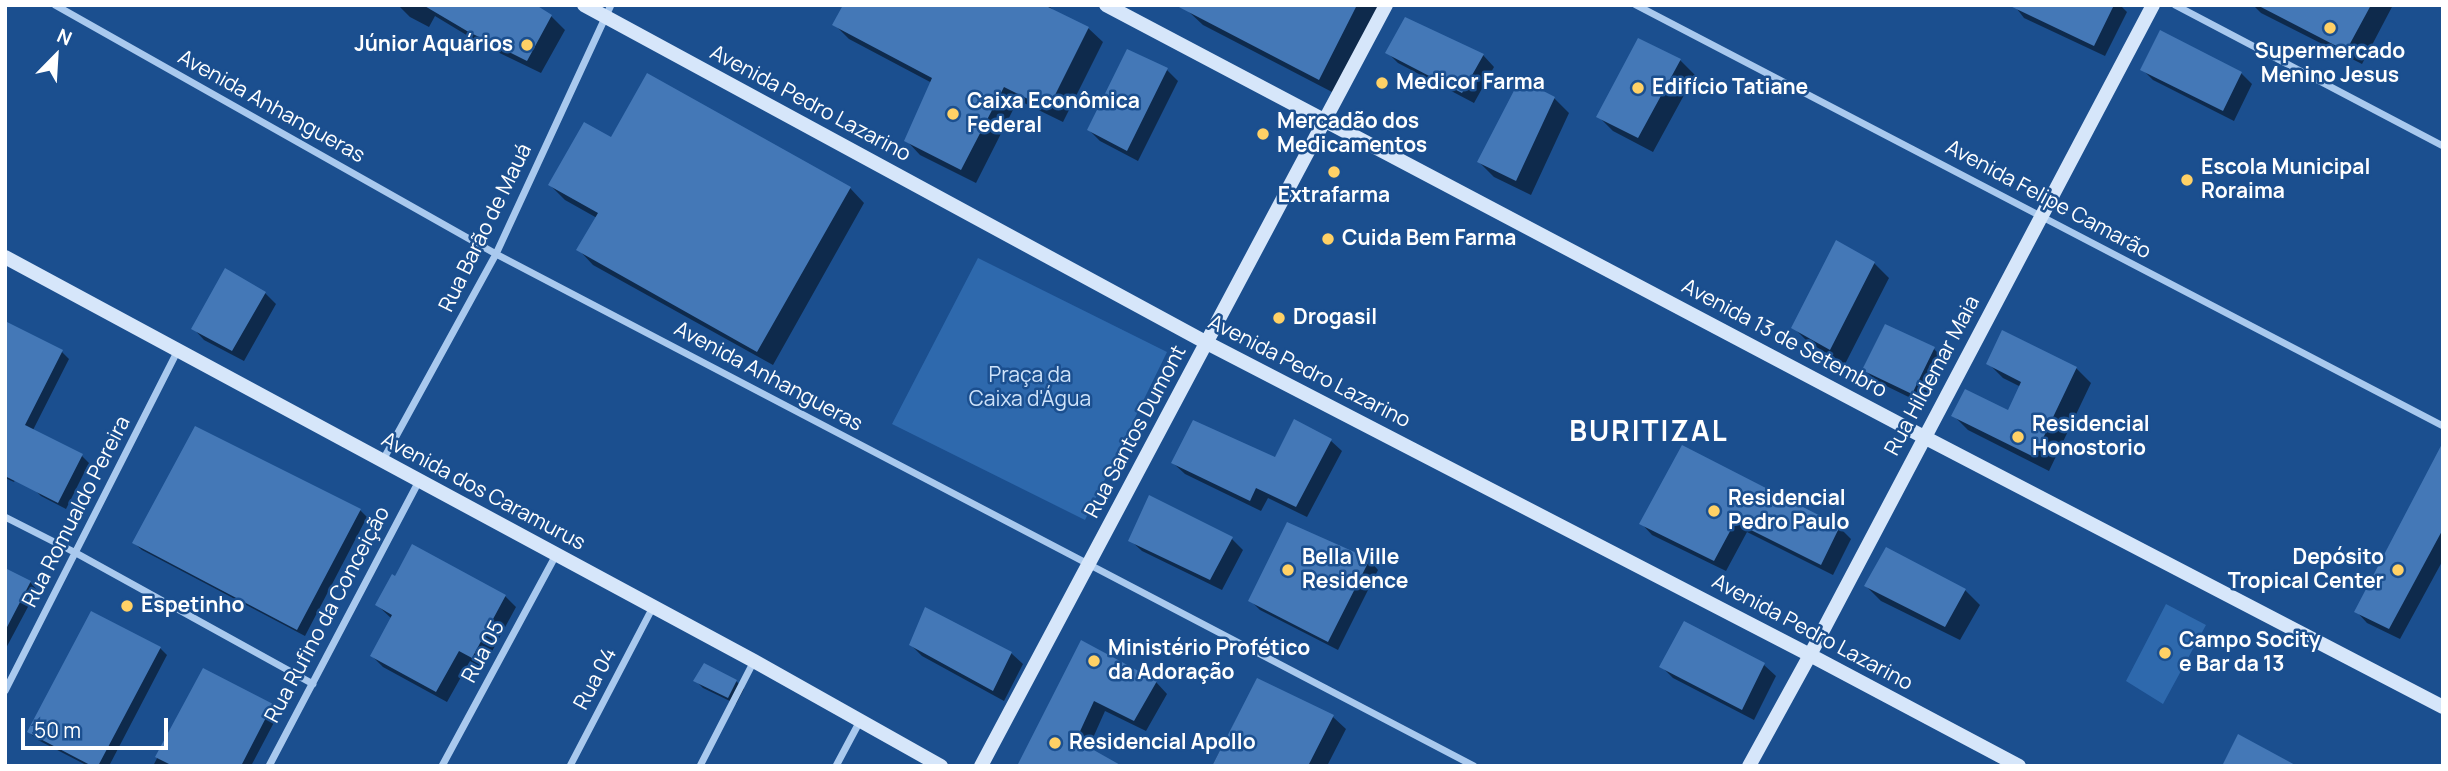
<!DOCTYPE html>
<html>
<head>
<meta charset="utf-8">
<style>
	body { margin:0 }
	#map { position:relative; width:2448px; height:771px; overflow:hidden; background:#1b4f8f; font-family:Manrope,sans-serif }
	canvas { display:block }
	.frame { position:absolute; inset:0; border:7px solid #fff; pointer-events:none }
	.north { position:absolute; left:21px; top:21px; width:70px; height:70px; -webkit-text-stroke:5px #1b4f8f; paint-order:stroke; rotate:24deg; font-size:19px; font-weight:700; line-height:28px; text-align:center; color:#fff }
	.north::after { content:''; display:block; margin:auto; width:24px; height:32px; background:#fff; clip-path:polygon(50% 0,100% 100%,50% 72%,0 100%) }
	.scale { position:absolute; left:21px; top:718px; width:147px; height:32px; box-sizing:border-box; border:4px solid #fff; border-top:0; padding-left:9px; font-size:21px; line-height:24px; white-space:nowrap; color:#fff; -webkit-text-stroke:5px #1b4f8f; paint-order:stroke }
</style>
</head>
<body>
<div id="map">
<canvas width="2448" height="771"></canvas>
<div class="frame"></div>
<div class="north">N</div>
<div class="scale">50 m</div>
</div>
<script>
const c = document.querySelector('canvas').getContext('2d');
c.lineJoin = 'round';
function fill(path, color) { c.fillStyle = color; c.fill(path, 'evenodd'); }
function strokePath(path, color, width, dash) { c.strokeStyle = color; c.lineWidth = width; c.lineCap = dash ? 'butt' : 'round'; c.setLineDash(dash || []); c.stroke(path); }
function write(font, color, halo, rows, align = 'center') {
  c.font = font + ' Manrope,sans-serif'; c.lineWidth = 5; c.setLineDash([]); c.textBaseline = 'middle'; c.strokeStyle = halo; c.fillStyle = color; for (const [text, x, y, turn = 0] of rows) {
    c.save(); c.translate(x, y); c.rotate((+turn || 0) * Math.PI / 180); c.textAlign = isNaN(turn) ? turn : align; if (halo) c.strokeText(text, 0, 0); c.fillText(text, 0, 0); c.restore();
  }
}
const green = new Path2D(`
	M978 258 1167 352 1085 520 892 424Z
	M2166 604 2206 625 2163 704 2126 681Z`);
const shadow = new Path2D(`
	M398 5H531L551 16 565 30 541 73 483 45 435 16 429 27 410 17Z
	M845 5H1048L1055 12 1088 28 1103 42 1063 122 1018 100 976 183 920 155 906 140 932 83 849 39 835 25Z
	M1192 5H1379L1334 93 1203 25 1188 11Z
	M2014 5H2120L2127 12 2105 56 2024 18Z
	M2253 5H2393L2362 64 2261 13Z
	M1387 52 1483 55 1494 67 1474 103 1398 63Z
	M1680 60 1695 75 1653 152 1613 131 1598 116Z
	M2142 69 2241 73 2252 84 2234 121 2153 80Z
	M1167 70 1178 81 1138 161 1100 141 1089 130Z
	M1554 98 1569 113 1531 195 1494 177 1479 162Z
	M611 139 850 188 864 203 773 365 593 265 579 250 597 218 565 200 550 185Z
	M1874 263 1889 278 1845 364 1808 342 1793 327Z
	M265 293 276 304 244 361 204 340 193 328Z
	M5 323 62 352 69 359 33 430 82 456 89 463 66 509 41 496 34 489 28 456 14 482 5 478Z
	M1934 349 1945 360 1923 404 1876 381 1865 370Z
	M1988 363 2076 368 2091 383 2049 471 1968 430 1953 415 2009 412 2021 387 2003 378Z
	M1330 440 1342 451 1307 517 1268 498 1261 511 1185 474 1173 463 1276 460Z
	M1683 448 1839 527 1851 539 1833 575 1747 532 1726 571 1652 535 1641 523Z
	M2443 467V560L2400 639 2367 623 2356 611Z
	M360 510 367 517 305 636 142 550 134 543Z
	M1232 539 1243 550 1222 590 1142 551 1130 540Z
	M1369 560 1378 570 1338 650 1260 610 1251 601Z
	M5 570 30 582 37 590 5 650Z
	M396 578 505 596 516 607 483 668 470 661 447 702 383 667 372 656 392 619 377 605Z
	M1866 586 1965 590 1980 605 1960 640 1881 601Z
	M1684 623 1764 665 1776 676 1754 720 1673 678 1662 667Z
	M1081 642 1156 682 1167 694 1146 731 1105 711 1088 749 1021 766Z
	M911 645 1011 653 1023 664 1004 701 922 656Z
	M160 648 167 655 109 766H88L36 739 29 732Z
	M705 665 736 681 744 689 736 704 703 688 696 681Z
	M203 670 271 706 279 713 251 766H153Z
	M1257 680 1333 717 1346 729 1327 766H1212Z`);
const building = new Path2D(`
	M423 5H536L552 15 527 61 467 31Z
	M843 5H1044L1089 27 1048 109 1004 87 961 170 904 141 932 78 832 25Z
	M1175 5H1357L1319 80Z
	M2008 5H2114L2094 46Z
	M2257 5H2371L2346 51Z
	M1405 17 1484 54 1462 93 1385 53Z
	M2160 30 2242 72 2223 111 2140 70Z
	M1638 38 1681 59 1638 138 1596 117Z
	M1127 49 1168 68 1127 151 1087 130Z
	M647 73 851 187 757 352 576 250 598 213 548 185 584 122 611 137Z
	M1520 79 1555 97 1516 181 1477 162Z
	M1836 240 1875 262 1830 350 1791 328Z
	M225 268 266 292 232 351 191 329Z
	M5 321 63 350 25 425 83 454 58 503 5 476Z
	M1885 324 1935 347 1912 394 1862 370Z
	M2002 330 2077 367 2034 457 1951 416 1965 389 2008 410 2021 382 1986 364Z
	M1294 419 1332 439 1296 507 1256 488 1250 501 1171 463 1193 420 1275 457Z
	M195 426 361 509 297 630 132 543Z
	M2443 442V529L2389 629 2354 612Z
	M1682 445 1840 526 1821 565 1735 522 1714 561 1639 524Z
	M1149 495 1233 537 1210 580 1128 541Z
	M1287 522 1370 559 1328 642 1248 601Z
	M412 544 506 595 472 658 459 651 436 692 370 656 392 615 375 605 392 574 395 576Z
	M1886 547 1966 589 1945 627 1864 586Z
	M5 568 31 581 5 631Z
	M925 607 1012 652 993 691 909 645Z
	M91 611 161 647 98 766H92L27 732Z
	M1684 621 1765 663 1742 710 1659 667Z
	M1081 640 1157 681 1134 721 1094 701 1076 740 1122 766H1017Z
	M704 663 737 680 728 698 693 681Z
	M203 668 273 704 241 766H173L155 757Z
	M1257 678 1334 715 1308 766H1212Z
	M2238 734 2297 766H2222Z`);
const street = new Path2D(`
	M55 5 496 254 1474 766
	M1636 5 2443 426
	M2175 5 2443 146
	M383 460 496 254 611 5
	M5 517 76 553 313 684
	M5 691 178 350
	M269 766 419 481
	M442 766 556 555
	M570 766 653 607
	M700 766 754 661
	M836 766 860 721`);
const secondary = new Path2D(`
	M584 5 1207 343 1810 655 2019 766
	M1106 5 1924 437 2443 707
	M5 257 754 661 941 766
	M981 766 1386 5
	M1749 766 1810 655 2153 5`);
const markers = [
	[2330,28,7,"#ffd166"],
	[527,45,7,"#ffd166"],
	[1382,83,7,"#ffd166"],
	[1638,88,7,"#ffd166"],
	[953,114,7,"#ffd166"],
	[1263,134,7,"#ffd166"],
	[1334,172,7,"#ffd166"],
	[2187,180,7,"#ffd166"],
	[1328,239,7,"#ffd166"],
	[1279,318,7,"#ffd166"],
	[2018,437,7,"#ffd166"],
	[1714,511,7,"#ffd166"],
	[1288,570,7,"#ffd166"],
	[2398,570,7,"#ffd166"],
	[127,606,7,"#ffd166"],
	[2165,653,7,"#ffd166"],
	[1094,661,7,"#ffd166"],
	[1055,743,7,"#ffd166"]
];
const poiNames = [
	["Júnior Aquários",513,45,"right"],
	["Supermercado",2330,52,"center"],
	["Menino Jesus",2330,76,"center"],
	["Medicor Farma",1396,83],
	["Edifício Tatiane",1652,88],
	["Caixa Econômica",967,102],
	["Federal",967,126],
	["Mercadão dos",1277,122],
	["Medicamentos",1277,146],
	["Escola Municipal",2201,168],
	["Roraima",2201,192],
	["Extrafarma",1334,196,"center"],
	["Cuida Bem Farma",1342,239],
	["Drogasil",1293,318],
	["Residencial",2032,425],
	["Honostorio",2032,449],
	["Residencial",1728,499],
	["Pedro Paulo",1728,523],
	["Bella Ville",1302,558],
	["Residence",1302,582],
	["Depósito",2384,558,"right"],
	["Tropical Center",2384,582,"right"],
	["Espetinho",141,606],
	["Campo Socity",2179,641],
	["e Bar da 13",2179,665],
	["Ministério Profético",1108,649],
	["da Adoração",1108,673],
	["Residencial Apollo",1069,743]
];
const streetNames = [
	["Avenida Pedro Lazarino",810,104,28],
	["Avenida Anhangueras",271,107,29],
	["Avenida Felipe Camarão",2048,200,28],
	["Rua Barão de Mauá",486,228,-64],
	["Avenida 13 de Setembro",1784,339,28],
	["Avenida Pedro Lazarino",1309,372,27],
	["Rua Hildemar Maia",1933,376,-62],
	["Avenida Anhangueras",768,377,28],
	["Rua Santos Dumont",1136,432,-62],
	["Avenida dos Caramurus",483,492,28],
	["Rua Romualdo Pereira",77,512,-63],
	["Rua Rufino da Conceição",328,615,-62],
	["Avenida Pedro Lazarino",1812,633,28],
	["Rua 05",484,652,-62],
	["Rua 04",596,679,-62]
];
const parkNames = [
	["Praça da",1030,376],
	["Caixa d'Água",1030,400]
];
const districtNames = [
	["BURITIZAL",1649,433]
];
fill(green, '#2e69ad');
fill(shadow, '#0007');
fill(building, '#4478b7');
strokePath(street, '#a9c9ee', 7);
strokePath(secondary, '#d6e6fa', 14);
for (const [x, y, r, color] of markers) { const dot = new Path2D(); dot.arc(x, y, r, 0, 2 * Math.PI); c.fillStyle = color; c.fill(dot); strokePath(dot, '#1b4f8f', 2.5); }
write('bold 21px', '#fff', '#1b4f8f', poiNames, 'left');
write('21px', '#fff', '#1b4f8f', streetNames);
write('21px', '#cfe3fa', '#1b4f8f', parkNames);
c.letterSpacing = '2px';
write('bold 28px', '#fff', '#1b4f8f', districtNames);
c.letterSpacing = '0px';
</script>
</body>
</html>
